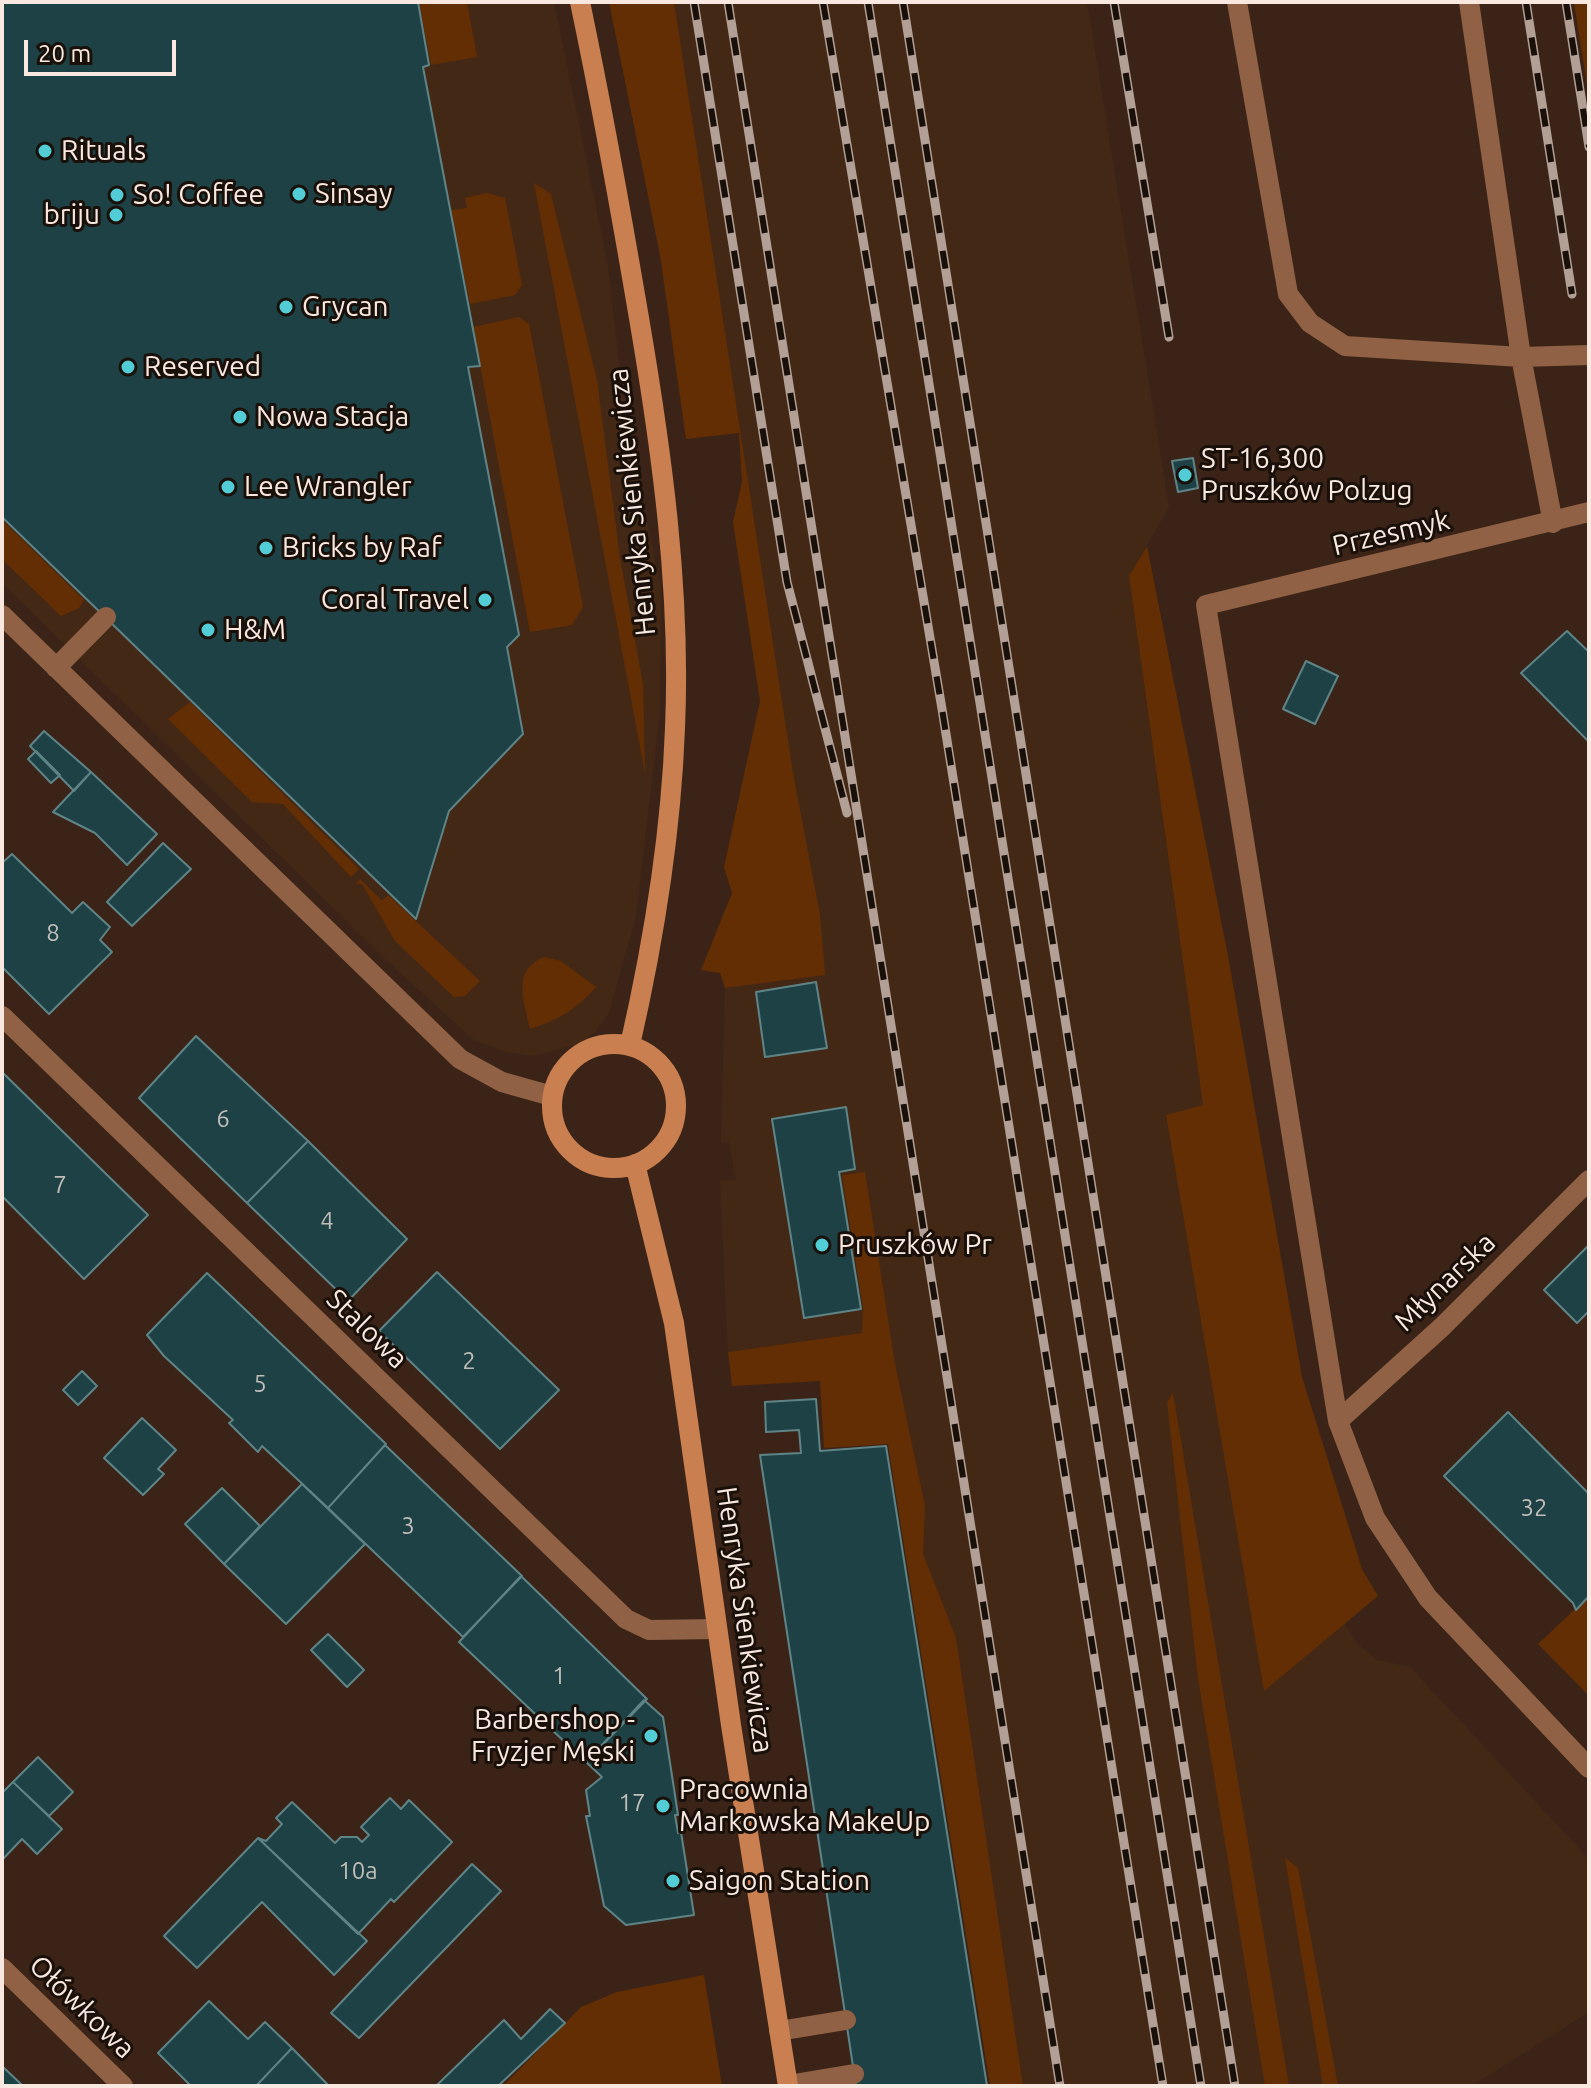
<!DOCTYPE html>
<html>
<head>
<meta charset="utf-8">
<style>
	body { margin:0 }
	#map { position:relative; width:1591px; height:2088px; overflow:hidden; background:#3b2417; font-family:Ubuntu,sans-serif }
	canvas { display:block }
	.frame { position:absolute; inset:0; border:4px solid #f8e8e0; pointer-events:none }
	.scale { position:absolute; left:24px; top:40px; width:152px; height:36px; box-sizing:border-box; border:4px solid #f8e8e0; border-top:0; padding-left:10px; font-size:24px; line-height:28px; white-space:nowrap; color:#f8e8e0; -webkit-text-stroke:6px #1a100a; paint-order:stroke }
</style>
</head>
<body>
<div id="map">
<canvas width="1591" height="2088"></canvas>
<div class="frame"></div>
<div class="scale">20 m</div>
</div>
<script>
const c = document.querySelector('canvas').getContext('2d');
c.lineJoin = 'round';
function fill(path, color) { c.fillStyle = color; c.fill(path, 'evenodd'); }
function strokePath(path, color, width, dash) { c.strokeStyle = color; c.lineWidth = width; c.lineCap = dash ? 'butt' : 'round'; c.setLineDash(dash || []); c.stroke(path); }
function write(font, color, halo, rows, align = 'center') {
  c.font = font + ' Ubuntu,sans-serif'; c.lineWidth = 6; c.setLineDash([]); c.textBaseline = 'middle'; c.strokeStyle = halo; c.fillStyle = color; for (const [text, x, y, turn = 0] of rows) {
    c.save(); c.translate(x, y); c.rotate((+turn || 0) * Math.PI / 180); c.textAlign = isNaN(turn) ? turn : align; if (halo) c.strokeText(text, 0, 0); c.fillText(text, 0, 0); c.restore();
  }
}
const built = new Path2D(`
	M2 2H554L608 266 626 425 661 588 660 712 636 916 609 1013 595 1032 579 1044 532 1056 506 1052 474 1040 387 961 2 583Z
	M674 2H1087L1169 507 1129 576 1203 1105 1166 1115 1264 1690 1343 1622 1357 1643 1377 1660 1410 1667 1589 1859V2012L1472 2086H998L890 1428 862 1333 728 1352 720 1181 736 1180 729 1142 721 1143 725 988 802 978 746 551 739 433Z`);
const green = new Path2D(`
	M419 2H467L477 57 431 65Z
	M609 2H674L793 773 820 915 825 975 725 988 720 973 701 970 732 893 724 867 760 701 733 522 742 482 739 433 686 439 660 255Z
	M1574 2H1589V98Z
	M534 183 551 194 597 380 620 558 643 684 645 773Z
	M487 193 505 198 522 285 515 295 470 304 451 210 467 208 465 198Z
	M519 317 529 324 583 607 572 625 530 632 473 327Z
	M2 520 84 600 79 608 61 616 2 559Z
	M1147 546 1228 956 1302 1377 1362 1569 1378 1596 1264 1691 1166 1115 1203 1105 1129 576Z
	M190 702 359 869 351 877 283 804 252 802 168 719Z
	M360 879 382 901 388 895 480 981 465 996 454 997 395 941 362 884H356Z
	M544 957 561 961 596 987C577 1009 558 1020 530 1029 524 1000 511 971 544 957Z
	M865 1172 895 1364 925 1506 923 1554 956 1638 1023 2086H990L888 1444 824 1448 820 1381 732 1386 728 1352 862 1333 863 1307 842 1175Z
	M1173 1393 1289 2086H1265L1198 1678 1167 1402Z
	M1589 1596V1696L1538 1644Z
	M1285 1858 1298 1868 1338 2086H1323Z
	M704 1975 722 2086H503L581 2007 617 1992Z`);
const building = new Path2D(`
	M2 2H418L429 65 423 67 480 366 468 367 519 635 507 647 523 734 449 811 416 919 2 517Z
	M1193 458 1198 488 1178 492 1172 461Z
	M1567 631 1589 652V742L1521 673Z
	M1306 661 1338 676 1315 724 1283 709Z
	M44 731 91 772 74 791 30 746Z
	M36 751 60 775 51 783 28 759Z
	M91 772 157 834 127 865 95 833 53 812Z
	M163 843 191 869 132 926 107 902Z
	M12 854 72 913 83 902 110 927 100 940 112 952 49 1014 2 967V863Z
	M816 982 827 1048 765 1057 756 992Z
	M196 1036 308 1141 247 1203 139 1098Z
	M2 1072 148 1215 84 1279 2 1196Z
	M846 1107 855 1169 839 1172 861 1309 804 1318 772 1119Z
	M308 1141 407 1239 348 1301 247 1203Z
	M1589 1245V1311L1577 1323 1544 1290Z
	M437 1272 559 1390 500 1449 379 1331Z
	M207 1273 386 1444 328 1508 262 1446 258 1452 229 1423 233 1420 164 1356 147 1335Z
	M82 1371 97 1386 78 1405 63 1390Z
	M816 1399 820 1451 886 1446 987 2086H856L760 1455 801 1453 799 1430 766 1432 765 1402Z
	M1508 1412 1589 1494V1596L1576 1610 1573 1603 1444 1476Z
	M142 1418 176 1450 158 1469 164 1474 143 1495 104 1458Z
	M385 1445 522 1576 463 1637 328 1508Z
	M302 1484 365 1544 286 1624 224 1564Z
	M222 1488 260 1526 224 1564 185 1524Z
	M521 1576 647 1699 586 1762 459 1642Z
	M328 1634 364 1670 347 1687 311 1650Z
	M644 1700 663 1717 678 1815H675L678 1833 681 1832 694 1915 626 1925 604 1906 586 1816H590L586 1790 602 1777 586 1762Z
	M38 1757 73 1792 49 1816 13 1782Z
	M13 1782 62 1829 37 1854 22 1839 2 1860V1793Z
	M390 1798 401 1809 409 1800 452 1842 394 1902 391 1899 358 1934 258 1838 266 1841 282 1824 276 1818 292 1802 335 1843 341 1837H357L362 1842 369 1835 361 1827Z
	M258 1838 367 1941 334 1975 262 1902 197 1968 164 1936Z
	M472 1864 501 1891 359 2038 331 2013Z
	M209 2001 248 2039 265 2022 292 2048 256 2086H191L158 2053Z
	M550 2009 565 2023 498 2086H436L504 2020 521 2039Z
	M292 2048 329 2086H256Z
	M2 2066 22 2085 21 2086H2Z`);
const lane = new Path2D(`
	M1237 2 1288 294 1310 323 1345 346 1521 357 1589 355
	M1469 2 1521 357 1553 523
	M2 615 460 1059 502 1082 552 1096
	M56 668 106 617
	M779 2031 846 2020
	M788 2085 854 2074`);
const street = new Path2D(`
	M1589 512 1206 605 1338 1421 1375 1518 1428 1598 1589 1768
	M2 1016 626 1619 649 1630 717 1629
	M1338 1421 1442 1327 1589 1180
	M2 1968 123 2086`);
const secondary = new Path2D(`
	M580 2C602 107 621 212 639 318 662 453 681 591 675 728 671 836 654 940 630 1045
	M552 1106a62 62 0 1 1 124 0a62 62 0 1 1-124 0Z
	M635 1164 674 1323 731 1725 788 2086`);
const rail = new Path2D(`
	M694 2 787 582 847 813
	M728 2 1060 2086
	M823 2 942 709 1163 2086
	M868 2 1201 2086
	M903 2 1235 2086
	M1114 2 1169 337
	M1526 2 1572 294
	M1566 2 1589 147`);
const markers = [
	[45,151,8,"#52ccd5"],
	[299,194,8,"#52ccd5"],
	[117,195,8,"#52ccd5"],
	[116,215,8,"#52ccd5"],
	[286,307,8,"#52ccd5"],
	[128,367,8,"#52ccd5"],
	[240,417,8,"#52ccd5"],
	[1185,475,8,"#52ccd5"],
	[228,487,8,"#52ccd5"],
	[266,548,8,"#52ccd5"],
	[485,600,8,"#52ccd5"],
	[208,630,8,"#52ccd5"],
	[822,1245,8,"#52ccd5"],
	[651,1736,8,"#52ccd5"],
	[663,1806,8,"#52ccd5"],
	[673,1881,8,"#52ccd5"]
];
const numberNames = [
	["8",53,933],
	["6",223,1119],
	["7",60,1185],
	["4",327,1221],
	["2",469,1361],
	["5",260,1384],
	["32",1534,1508],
	["3",408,1526],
	["1",559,1676],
	["17",632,1803],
	["10a",358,1871]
];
const poiNames = [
	["Rituals",61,151],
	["Sinsay",315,194],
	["So! Coffee",133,195],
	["briju",100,215,"right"],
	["Grycan",302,307],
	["Reserved",144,367],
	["Nowa Stacja",256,417],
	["ST-16,300",1201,459],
	["Pruszków Polzug",1201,491],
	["Lee Wrangler",244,487],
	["Bricks by Raf",282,548],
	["Coral Travel",469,600,"right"],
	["H&M",224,630],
	["Pruszków Pr",838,1245],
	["Barbershop -",635,1720,"right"],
	["Fryzjer Męski",635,1752,"right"],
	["Pracownia",679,1790],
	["Markowska MakeUp",679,1822],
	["Saigon Station",689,1881]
];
const streetNames = [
	["Henryka Sienkiewicza",632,502,-96],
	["Przesmyk",1391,533,-13],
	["Młynarska",1445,1282,-44],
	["Stalowa",367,1329,44],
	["Henryka Sienkiewicza",745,1620,82],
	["Ołówkowa",82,2007,44]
];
fill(built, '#442816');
fill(green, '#632e04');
fill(building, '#1d4144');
strokePath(building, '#5f8487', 2);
strokePath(lane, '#906144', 20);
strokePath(street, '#906144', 20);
strokePath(secondary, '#c97f50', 20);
strokePath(rail, '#b29f96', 9);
strokePath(rail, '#1a100a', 6, [18]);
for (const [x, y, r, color] of markers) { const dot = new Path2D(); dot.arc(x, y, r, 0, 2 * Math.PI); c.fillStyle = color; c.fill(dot); strokePath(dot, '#1a100a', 3); }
write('24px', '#c1beb9', null, numberNames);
write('28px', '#f8e8e0', '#1a100a', poiNames, 'left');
write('28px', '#f8e8e0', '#1a100a', streetNames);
</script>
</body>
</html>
